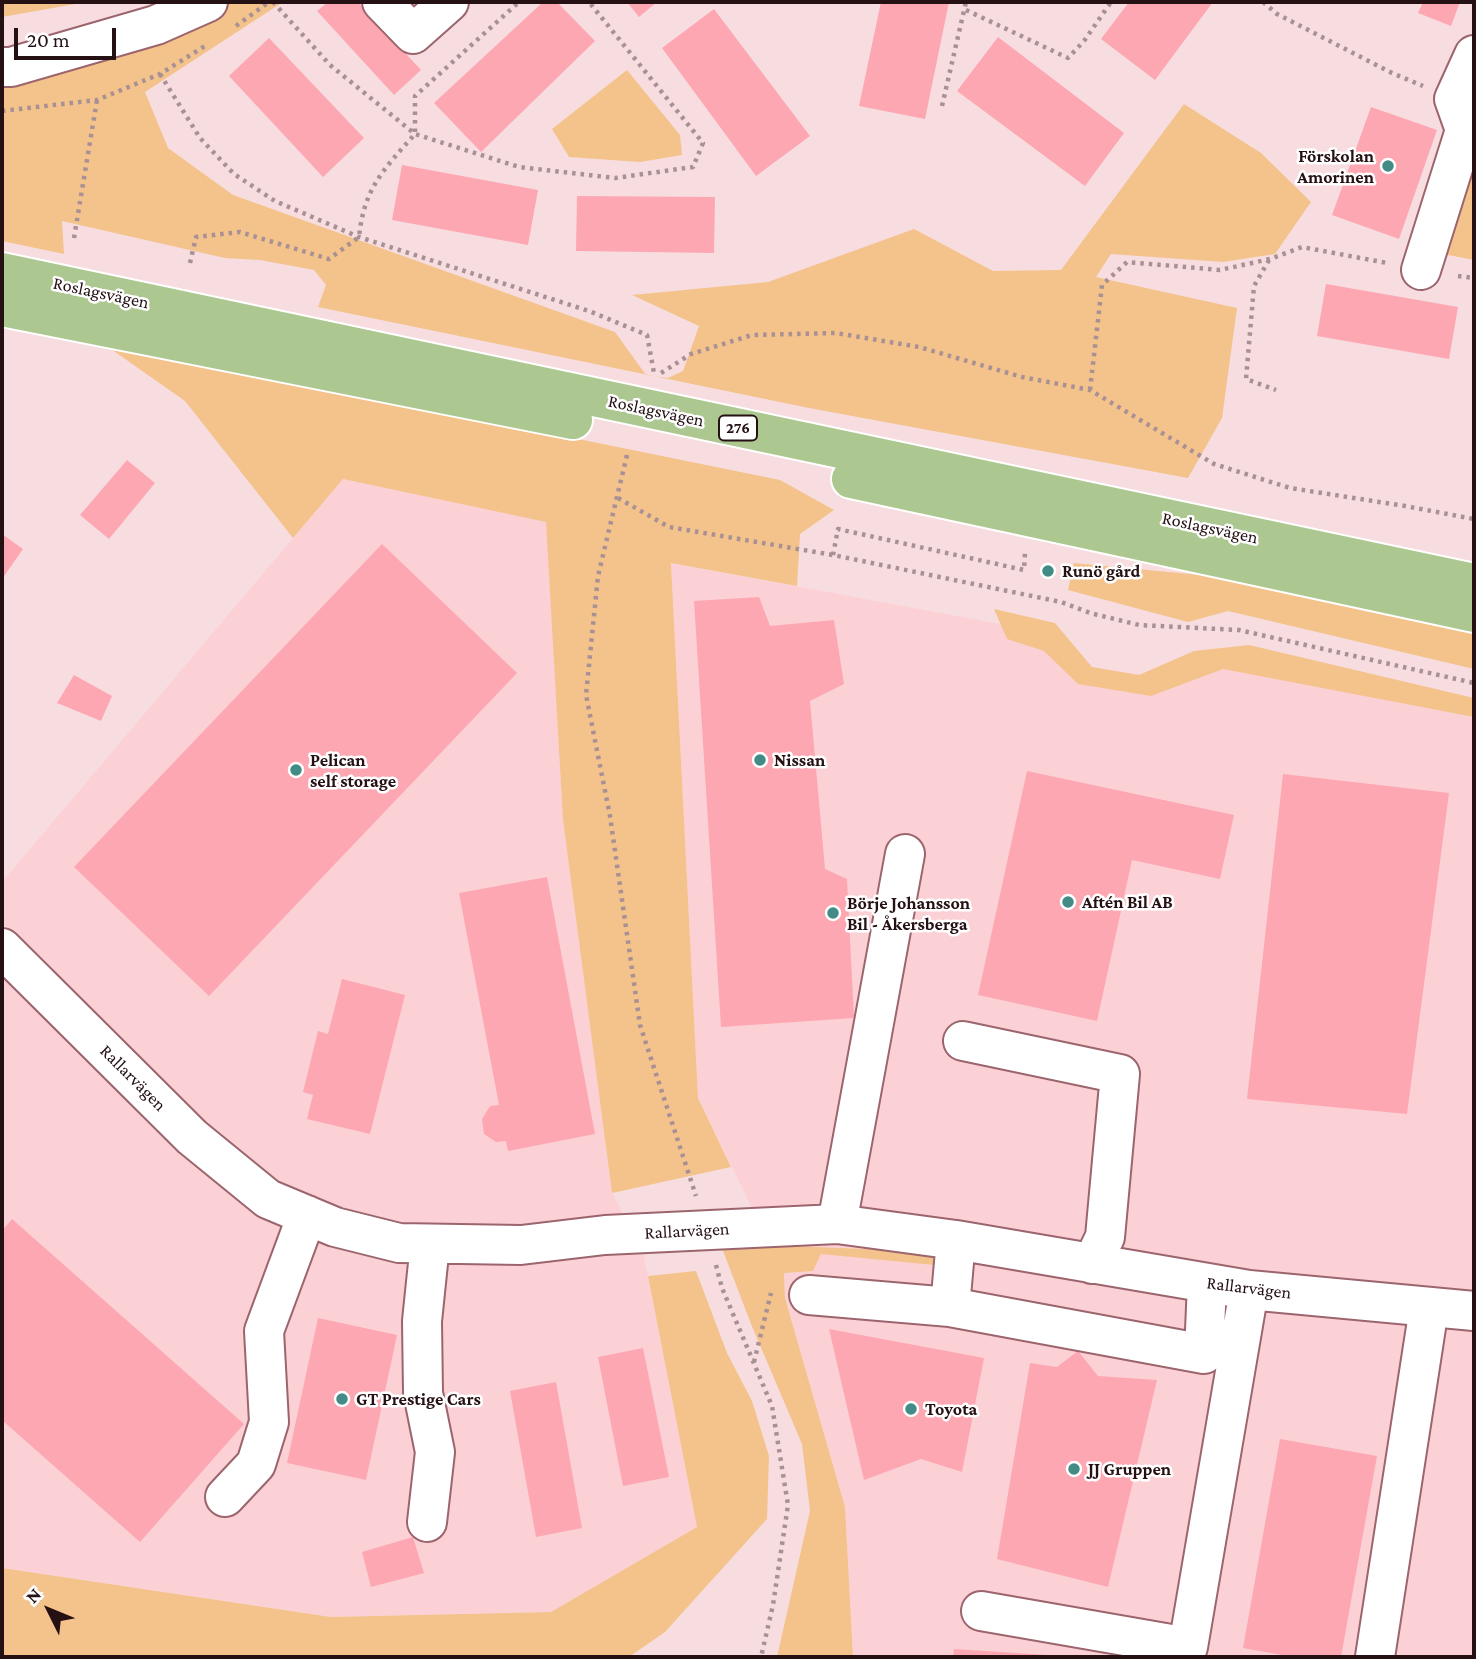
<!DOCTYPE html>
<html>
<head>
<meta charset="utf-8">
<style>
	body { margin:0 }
	#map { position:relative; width:1476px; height:1659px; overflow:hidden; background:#f7dde0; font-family:"Crimson Pro",serif }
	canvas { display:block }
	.frame { position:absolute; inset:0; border:4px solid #251014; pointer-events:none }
	.north { position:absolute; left:14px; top:1575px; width:70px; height:70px; -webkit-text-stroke:5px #fff; paint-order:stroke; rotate:313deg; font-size:19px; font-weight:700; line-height:28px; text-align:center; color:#251014 }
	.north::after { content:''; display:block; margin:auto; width:24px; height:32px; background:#251014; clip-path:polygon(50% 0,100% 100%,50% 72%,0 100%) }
	.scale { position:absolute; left:14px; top:28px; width:102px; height:32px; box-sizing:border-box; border:4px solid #251014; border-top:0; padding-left:9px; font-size:21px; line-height:24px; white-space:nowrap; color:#251014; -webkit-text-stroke:5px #fff; paint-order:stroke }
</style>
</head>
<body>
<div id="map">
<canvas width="1476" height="1659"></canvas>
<div class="frame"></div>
<div class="north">N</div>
<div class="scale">20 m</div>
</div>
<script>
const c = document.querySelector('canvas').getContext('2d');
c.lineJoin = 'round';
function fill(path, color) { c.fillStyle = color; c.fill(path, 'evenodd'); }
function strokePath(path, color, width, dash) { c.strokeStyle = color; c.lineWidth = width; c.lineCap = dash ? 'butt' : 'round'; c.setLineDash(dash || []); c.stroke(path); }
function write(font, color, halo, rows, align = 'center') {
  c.font = font + ' "Crimson Pro",serif'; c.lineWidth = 5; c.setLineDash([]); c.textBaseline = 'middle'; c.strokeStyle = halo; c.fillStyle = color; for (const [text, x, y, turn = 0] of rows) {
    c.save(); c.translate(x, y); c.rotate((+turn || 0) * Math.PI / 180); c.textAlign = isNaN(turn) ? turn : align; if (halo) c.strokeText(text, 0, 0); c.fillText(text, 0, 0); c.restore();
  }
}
const built = new Path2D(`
	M343 479 547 522 563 820 612 1193 643 1251 697 1527 551 1612 331 1617 2 1568V882Z
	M671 563 1065 636 1092 667 1139 675 1194 651 1474 709V1657H853L845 1507 785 1298 784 1273 698 1098Z`);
const green = new Path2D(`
	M2 2H87L2 17Z
	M223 2H283L145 92 168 148 233 195 615 332 646 375 668 378 683 371 699 326 632 295 768 282 914 229 993 271 1061 270 1184 104 1261 153 1311 202 1275 254 1223 262 1111 254 1096 277 1237 308 1222 418 1188 478 809 408 318 307 326 285 314 270 260 260 225 258 62 221 64 254 2 241V81L62 74 145 46Z
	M627 70 680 135 682 155 640 162 569 157 552 129Z
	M1474 133V260L1438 253Z
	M101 342 780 480 834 510 800 534 797 586 671 563 698 1098 731 1167 612 1193 563 820 546 522 343 479 293 538 185 401Z
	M1074 563 1222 577 1474 630V669L1228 611 1188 622 1068 590Z
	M994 609 1055 623 1092 667 1139 675 1194 651 1249 645 1474 698V717L1223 669 1151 696 1078 684 1044 651 1007 639Z
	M720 1243 937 1252 934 1265 821 1254 813 1271 784 1273 785 1298 845 1507 853 1657H777L810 1511 802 1444 751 1324Z
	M696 1271 727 1353 752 1401 769 1456 767 1519 665 1632 629 1657H2V1568L331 1617 551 1612 697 1527 648 1276Z`);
const building = new Path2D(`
	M328 2H358L421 70 394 95 317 11Z
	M543 2H557L595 41 481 152 434 103Z
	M627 2H657L639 17Z
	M881 2H949L925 119 859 106Z
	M1129 2H1213L1155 80 1101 39Z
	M1423 2H1460L1451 26 1418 13Z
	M714 9 810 136 756 176 662 48Z
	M998 37 1124 133 1085 186 957 91Z
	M269 38 364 138 323 177 229 76Z
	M1371 107 1437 130 1399 239 1332 215Z
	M402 165 538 190 528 245 392 220Z
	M577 196 715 197 714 253 576 251Z
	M1326 284 1458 307 1449 359 1317 336Z
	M127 460 155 483 109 539 80 515Z
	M2 534 23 549 2 579Z
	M382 544 517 673 209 996 74 867Z
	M759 597 770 626 834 620 844 684 810 701 825 869 847 879 854 1018 721 1027 694 601Z
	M74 675 112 696 101 721 57 703Z
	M1027 771 1234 815 1220 879 1132 860 1097 1021 978 995Z
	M1283 774 1449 793 1407 1114 1247 1099Z
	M547 877 595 1134 508 1151 506 1141 496 1142 484 1134 482 1119 490 1106 499 1105 459 893Z
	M342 979 405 995 370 1134 307 1119 313 1095 303 1092 318 1031 328 1034Z
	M12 1219 244 1424 140 1542 2 1420V1231Z
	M318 1318 397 1335 366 1480 287 1463Z
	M829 1329 984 1358 962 1472 921 1459 864 1480Z
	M643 1348 669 1477 623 1486 598 1357Z
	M1078 1351 1098 1376 1157 1380 1108 1587 997 1559 1030 1363 1057 1367Z
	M556 1382 582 1528 536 1537 510 1391Z
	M1280 1439 1377 1456 1341 1657H1293L1243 1648Z
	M413 1537 424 1573 371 1587 362 1552Z
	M954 1649 1048 1655V1657H953Z`);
const path = new Path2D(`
	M273 2 330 65 415 134 519 167 615 178 693 167 703 143 589 2
	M1263 2 1277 14 1392 73 1423 86
	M966 10 1068 58 1084 41 1111 2
	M236 26 269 2
	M160 74 200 138 234 174 275 201 359 237 589 311 647 335 654 373
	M942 106 966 2
	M2 111 97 100 160 74 205 46
	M74 238 97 100
	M1269 260 1254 286 1246 379 1276 390
	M190 263 196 237 240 232 329 259 359 237C364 188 384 169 415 134V96L519 2
	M1458 276 1474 278
	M661 373 691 354 752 335 836 333 919 347 1022 377 1090 390 1214 464 1290 488 1405 506 1474 519
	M1090 390 1102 285 1127 262 1220 270 1270 259 1302 247 1387 263
	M627 455 598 576 586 695 610 816 640 1025 696 1196
	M618 498 669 527 833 555 1061 602 1090 613 1139 625 1239 630 1474 683
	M833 555 838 529 1024 570 1025 553
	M716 1265 722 1288 772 1406 788 1505 773 1605 761 1657
	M754 1362 771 1293`);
const minor = new Path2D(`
	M382 2 413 34 449 2
	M2 67H11L156 25 208 2
	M1421 270 1465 130 1454 99 1474 55
	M2 948 192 1137 268 1199 335 1227 399 1243 521 1245 605 1235 837 1224 956 1240 1249 1290 1474 1311
	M963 1041 1120 1074 1105 1237 1092 1264
	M837 1224 905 854
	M809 1295 950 1307 1204 1354 1207 1283
	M950 1307 956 1240
	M225 1497 256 1464 269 1422 264 1331 307 1215
	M427 1522 435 1452 423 1393 422 1321 430 1244
	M981 1611 1188 1647 1249 1290
	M1375 1657 1429 1308`);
const major = new Path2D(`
	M2 272 1474 583
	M2 307 573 420
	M851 479 1474 613`);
const markers = [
	[1388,166,7,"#438b86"],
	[1048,571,7,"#438b86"],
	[760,760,7,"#438b86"],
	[296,770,7,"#438b86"],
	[1068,902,7,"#438b86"],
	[833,913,7,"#438b86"],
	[342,1399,7,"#438b86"],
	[911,1409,7,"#438b86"],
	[1074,1469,7,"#438b86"]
];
const shields = [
	[738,428,38]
];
const shieldNames = [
	["276",738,428]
];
const poiNames = [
	["Förskolan",1374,156,"right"],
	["Amorinen",1374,177,"right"],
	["Runö gård",1062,571],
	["Pelican",310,760],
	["self storage",310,781],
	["Nissan",774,760],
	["Aftén Bil AB",1082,902],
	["Börje Johansson",847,903],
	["Bil - Åkersberga",847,924],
	["GT Prestige Cars",356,1399],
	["Toyota",925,1409],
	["JJ Gruppen",1088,1469]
];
const streetNames = [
	["Roslagsvägen",101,293,12],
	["Roslagsvägen",656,411,12],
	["Roslagsvägen",1210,528,12],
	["Rallarvägen",133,1078,45],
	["Rallarvägen",687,1231,-3],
	["Rallarvägen",1249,1288,7]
];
fill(built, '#fcd1d6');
fill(green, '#f3c38b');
fill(building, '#fda7b3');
strokePath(minor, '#9c656d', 42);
strokePath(major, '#fff', 42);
strokePath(path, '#a89094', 4.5, [3.5, 5]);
strokePath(minor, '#fff', 38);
strokePath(major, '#adc790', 38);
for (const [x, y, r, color] of markers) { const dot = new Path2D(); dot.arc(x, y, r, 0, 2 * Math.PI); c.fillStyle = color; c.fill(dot); strokePath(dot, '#fff', 2.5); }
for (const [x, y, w] of shields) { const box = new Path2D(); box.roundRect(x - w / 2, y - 12.5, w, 25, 5); c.fillStyle = '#fff'; c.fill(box); strokePath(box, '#251014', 2); }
write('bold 16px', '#251014', null, shieldNames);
write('bold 18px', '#251014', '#fff', poiNames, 'left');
write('18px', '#251014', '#fff', streetNames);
</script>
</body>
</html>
